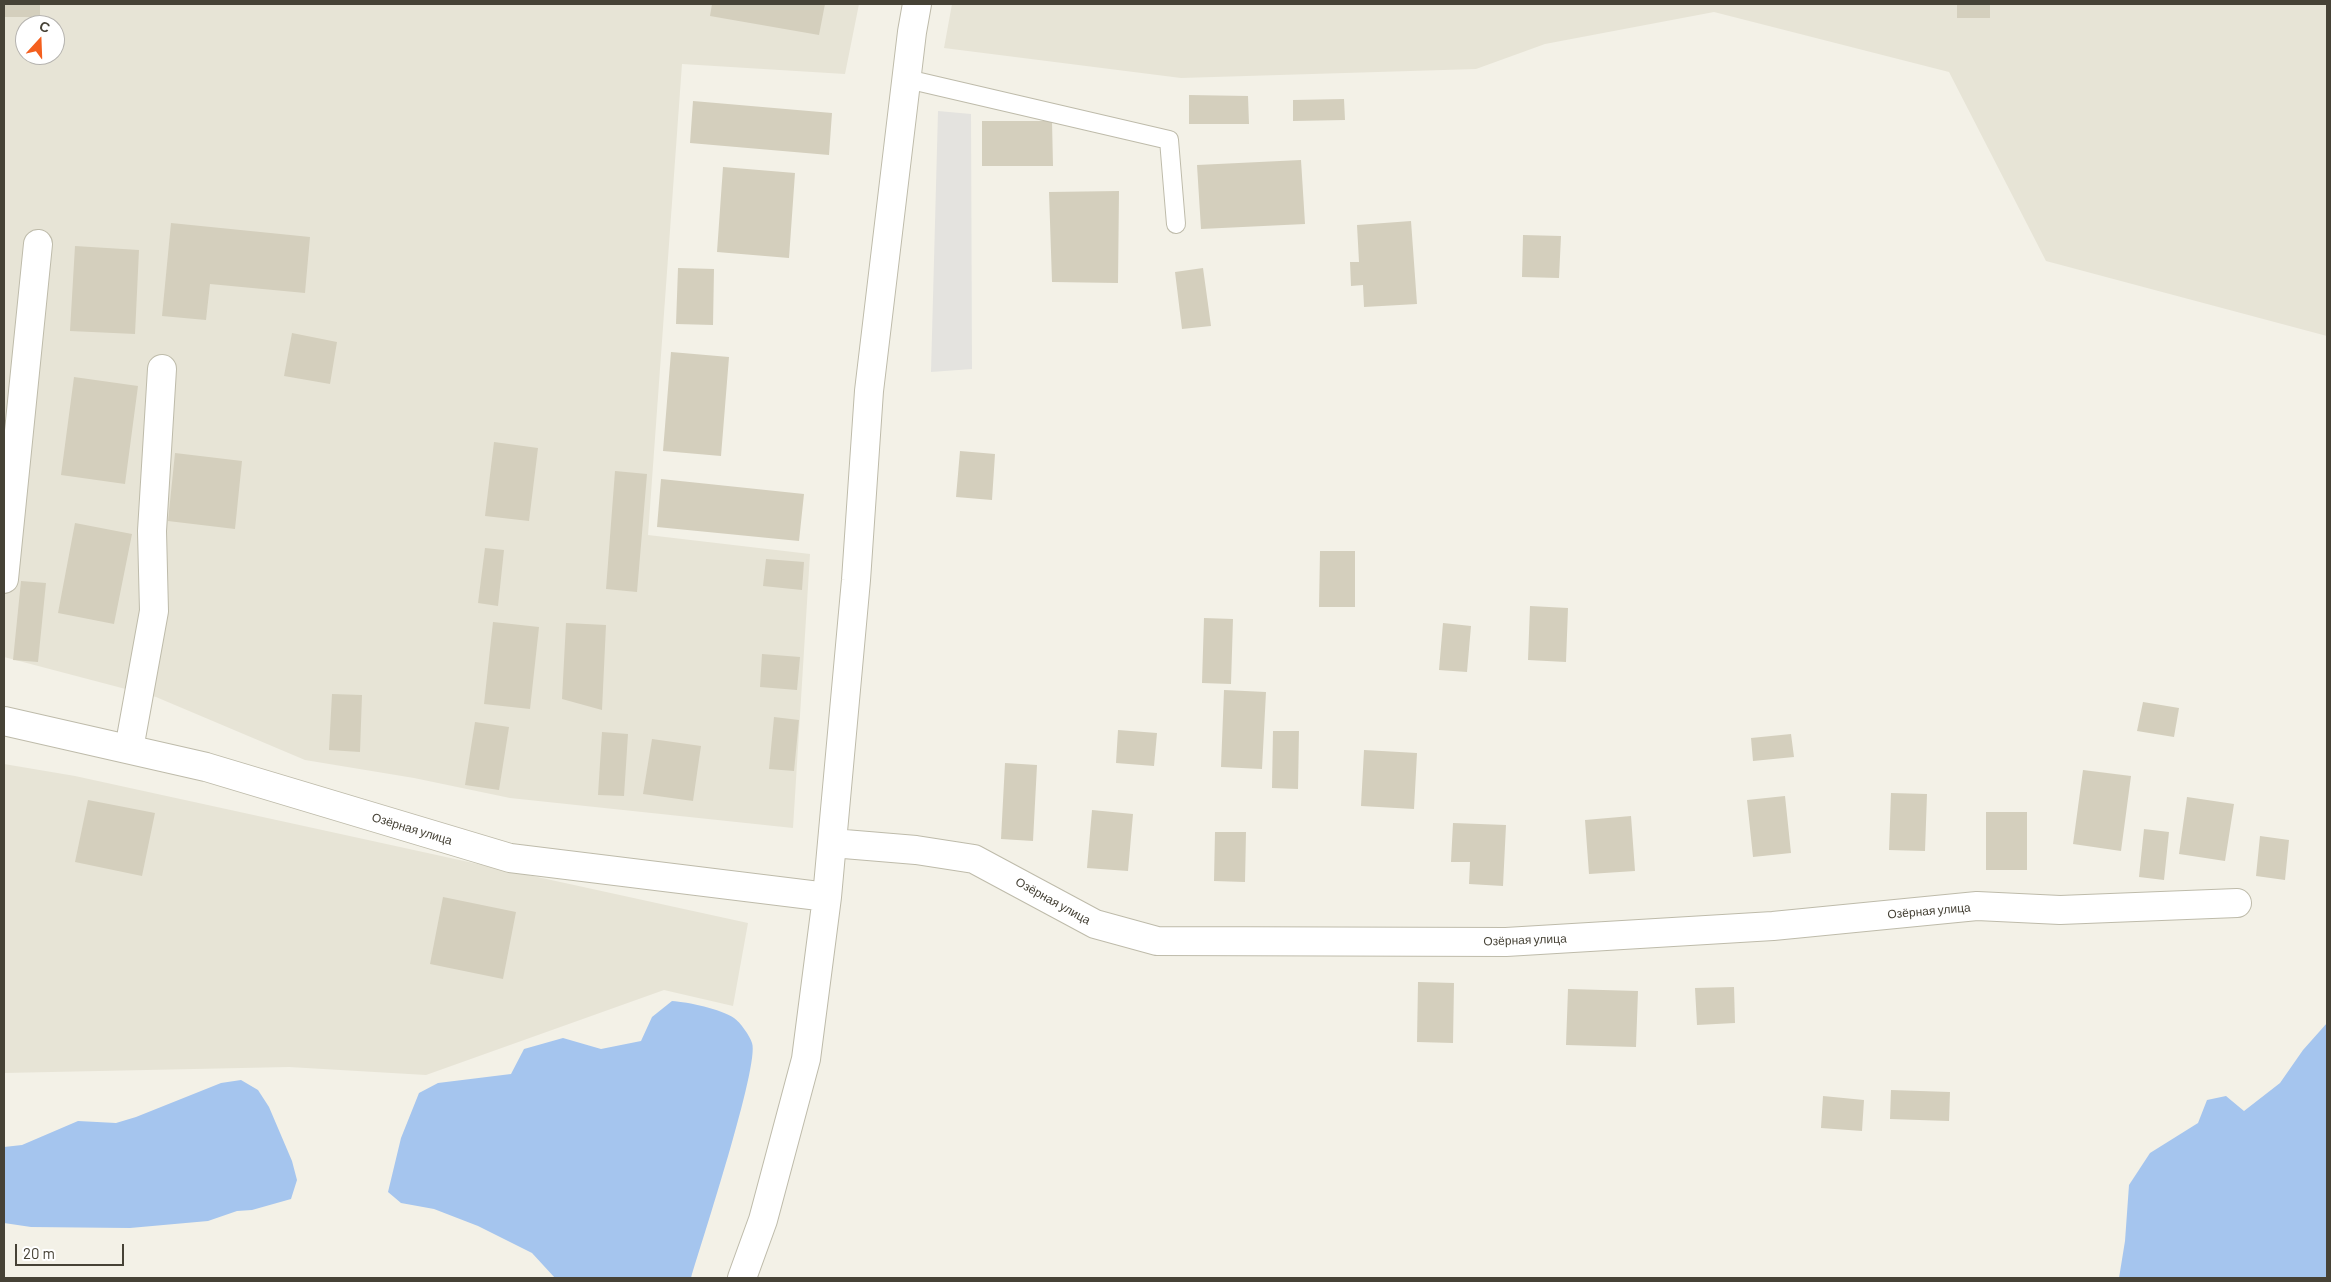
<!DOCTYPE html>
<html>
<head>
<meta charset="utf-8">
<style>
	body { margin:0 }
	#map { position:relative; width:2331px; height:1282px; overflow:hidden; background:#f3f1e7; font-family:Barlow,sans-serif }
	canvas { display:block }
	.frame { position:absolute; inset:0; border:5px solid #464236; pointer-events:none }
	.north { position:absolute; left:15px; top:15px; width:50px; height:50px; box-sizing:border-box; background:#fff; border:1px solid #b5b3af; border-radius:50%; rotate:20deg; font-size:14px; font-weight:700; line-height:20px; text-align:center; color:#464236 }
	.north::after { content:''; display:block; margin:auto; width:18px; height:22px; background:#f45f1e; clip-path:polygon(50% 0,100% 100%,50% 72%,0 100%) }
	.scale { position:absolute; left:15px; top:1244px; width:109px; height:22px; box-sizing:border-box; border:2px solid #464236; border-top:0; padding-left:6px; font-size:15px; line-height:18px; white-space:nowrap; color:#464236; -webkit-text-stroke:4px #fff; paint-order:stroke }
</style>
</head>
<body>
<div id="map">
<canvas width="2331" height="1282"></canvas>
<div class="frame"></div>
<div class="north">С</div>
<div class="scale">20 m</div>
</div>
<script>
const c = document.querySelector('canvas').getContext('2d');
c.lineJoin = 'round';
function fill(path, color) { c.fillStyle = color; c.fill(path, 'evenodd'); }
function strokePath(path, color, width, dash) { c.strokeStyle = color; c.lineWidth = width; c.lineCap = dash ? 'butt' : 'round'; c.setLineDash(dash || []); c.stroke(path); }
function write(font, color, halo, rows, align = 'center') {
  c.font = font + ' Barlow,sans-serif'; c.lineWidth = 4; c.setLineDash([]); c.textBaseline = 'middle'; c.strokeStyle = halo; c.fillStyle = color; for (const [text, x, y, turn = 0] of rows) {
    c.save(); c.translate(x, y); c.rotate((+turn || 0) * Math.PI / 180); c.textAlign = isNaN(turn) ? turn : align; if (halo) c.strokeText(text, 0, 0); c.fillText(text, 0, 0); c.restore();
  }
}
const residential = new Path2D(`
	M4 4H859L845 74 682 64 648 535 810 554 793 828 510 798 414 778 305 760 156 697 4 657ZM25 25H55V55H25Z
	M952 4H2327V336L2046 261 1949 72 1714 12 1545 44 1476 69 1181 78 944 48Z
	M4 764 75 776 748 923 733 1006 664 990 426 1075 289 1067 4 1073Z`);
const parking = new Path2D(`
	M938 111 971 114 972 369 931 372Z`);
const water = new Path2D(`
	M672 1001C688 1002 721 1009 734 1018 740 1022 750 1036 752 1043 760 1064 701 1244 691 1278H555L532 1253 478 1226 434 1209 401 1203 388 1192 401 1138 419 1093 438 1083 511 1074 524 1049 563 1038 601 1049 641 1041 652 1017Z
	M2327 1023V1278H2119L2125 1241 2129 1185 2150 1153 2198 1123 2207 1100 2226 1096 2244 1111 2280 1083 2303 1050Z
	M241 1080 258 1090 269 1107 292 1161 297 1180 291 1199 252 1210 237 1211 208 1221 130 1228 31 1227 4 1223V1147L22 1145 78 1121 116 1123 136 1117 221 1083Z`);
const building = new Path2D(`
	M4 4H40V17H4Z
	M712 4H825L819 35 710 16Z
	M1957 4H1990V18H1957Z
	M1189 95 1248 96 1249 124H1189Z
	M1344 99 1345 120 1293 121V100Z
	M693 101 832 113 829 155 690 143Z
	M982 121H1052L1053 166H982Z
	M1301 160 1305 224 1201 229 1197 165Z
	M723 167 795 173 789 258 717 252Z
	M1119 191 1118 283 1052 282 1049 192Z
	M1411 221 1417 304 1364 307 1363 285 1351 286 1350 262H1359L1357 225Z
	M171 223 310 237 305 293 210 284 206 320 162 316Z
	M1523 235 1561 236 1559 278 1522 277Z
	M75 246 139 250 135 334 70 331Z
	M678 268 714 269 713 325 676 324Z
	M1203 268 1211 326 1182 329 1175 272Z
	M292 333 337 342 330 384 284 376Z
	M671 352 729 357 721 456 663 451Z
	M74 377 138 386 125 484 61 475Z
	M494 442 538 448 529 521 485 516Z
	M960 451 995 454 992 500 956 497Z
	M175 453 242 461 235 529 168 521Z
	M615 471 647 474 637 592 606 589Z
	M661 479 804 494 799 541 657 527Z
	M75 523 132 534 114 624 58 613Z
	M485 548 504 550 498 606 478 603Z
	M1320 551H1355V607H1319Z
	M766 559 804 562 802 590 763 586Z
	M21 581 46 583 38 662 13 660Z
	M1530 606 1568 608 1566 662 1528 660Z
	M1204 618 1233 619 1231 684 1202 683Z
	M493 622 539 627 530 709 484 704Z
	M566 623 606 625 602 710 562 699Z
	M1443 623 1471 626 1467 672 1439 670Z
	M762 654 800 657 797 690 760 687Z
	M1224 690 1266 692 1262 769 1221 767Z
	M332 694 362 695 360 752 329 750Z
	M2143 702 2179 708 2174 737 2137 731Z
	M774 717 799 720 794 771 769 769Z
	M475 722 509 727 499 790 465 785Z
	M1118 730 1157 733 1154 766 1116 763Z
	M1273 731H1299L1298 789 1272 788Z
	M602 732 628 734 624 796 598 795Z
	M1791 734 1794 757 1753 761 1751 738Z
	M652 739 701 746 693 801 643 794Z
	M1364 750 1417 753 1414 809 1361 806Z
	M1005 763 1037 765 1033 841 1001 839Z
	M2083 770 2131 776 2121 851 2073 844Z
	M1891 793 1927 794 1925 851 1889 850Z
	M1785 796 1791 853 1753 857 1747 800Z
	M2187 797 2234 804 2225 861 2179 854Z
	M88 800 155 813 142 876 75 862Z
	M1092 810 1133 814 1128 871 1087 868Z
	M1986 812H2027V870H1986Z
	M1631 816 1635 871 1589 874 1585 820Z
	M1453 823 1506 825 1503 886 1469 884 1470 862H1451Z
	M2144 829 2169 832 2164 880 2139 877Z
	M1215 832H1246L1245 882 1214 881Z
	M2260 836 2289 840 2285 880 2256 876Z
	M443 897 516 912 503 979 430 964Z
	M1418 982 1454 983 1453 1043 1417 1042Z
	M1734 987 1735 1023 1697 1025 1695 988Z
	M1568 989 1638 991 1636 1047 1566 1045Z
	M1891 1090 1950 1092 1949 1121 1890 1119Z
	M1823 1096 1864 1100 1862 1131 1821 1128Z`);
const lane = new Path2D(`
	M907 79 1169 140 1176 224`);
const street = new Path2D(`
	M4 579 38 244
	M4 721 206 767 510 858 827 897
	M129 749 154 611 152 531 162 369
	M832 843 916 850 974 859 1095 924 1157 941 1506 942 1773 926 1977 906 2060 910 2237 903
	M742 1278 763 1220 806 1059 827 897 856 580 869 391 912 32 917 4`);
const streetNames = [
	["Озёрная улица",412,829,17],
	["Озёрная улица",1053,901,29],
	["Озёрная улица",1929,911,-5],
	["Озёрная улица",1525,940,-2]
];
fill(residential, '#e7e4d6');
fill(parking, '#e4e3df');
fill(water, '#a5c5ee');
fill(building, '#d4cfbd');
strokePath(lane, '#bebbaa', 20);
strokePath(street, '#bebbaa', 30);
strokePath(lane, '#fff', 18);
strokePath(street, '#fff', 28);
write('12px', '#464236', '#fff', streetNames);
</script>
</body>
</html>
